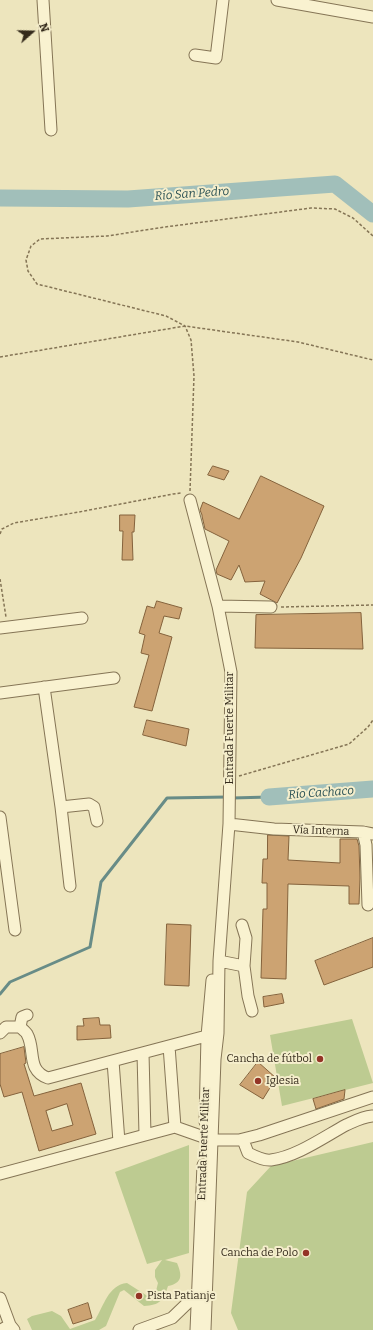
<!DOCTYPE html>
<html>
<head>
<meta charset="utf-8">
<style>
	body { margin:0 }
	#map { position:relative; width:373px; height:1330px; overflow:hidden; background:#ede5bd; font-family:Bitter,serif }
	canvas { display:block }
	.north { position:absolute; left:12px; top:12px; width:40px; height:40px; -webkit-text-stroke:3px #f5eecc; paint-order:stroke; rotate:70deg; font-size:11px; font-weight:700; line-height:16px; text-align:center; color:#342a1b }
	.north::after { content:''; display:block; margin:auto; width:14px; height:18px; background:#342a1b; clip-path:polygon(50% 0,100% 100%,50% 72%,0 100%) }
</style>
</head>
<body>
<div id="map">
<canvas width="373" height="1330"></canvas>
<div class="north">N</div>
</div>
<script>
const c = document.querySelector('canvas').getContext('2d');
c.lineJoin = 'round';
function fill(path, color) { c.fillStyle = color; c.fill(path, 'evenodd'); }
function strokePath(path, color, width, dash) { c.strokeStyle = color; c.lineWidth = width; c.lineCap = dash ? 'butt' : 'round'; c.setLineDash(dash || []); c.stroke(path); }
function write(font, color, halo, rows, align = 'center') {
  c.font = font + ' Bitter,serif'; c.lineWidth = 4; c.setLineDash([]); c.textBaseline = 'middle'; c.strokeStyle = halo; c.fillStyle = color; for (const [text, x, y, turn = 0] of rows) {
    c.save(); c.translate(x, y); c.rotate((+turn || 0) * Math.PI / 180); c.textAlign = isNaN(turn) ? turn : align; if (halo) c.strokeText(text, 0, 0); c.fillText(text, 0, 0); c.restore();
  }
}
const green = new Path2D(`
	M352 1019 373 1083 282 1106 270 1035Z
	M373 1142V1330H238L231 1313 247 1192 271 1166Z
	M189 1145V1253L165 1260 177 1263C182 1275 183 1283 168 1286 163 1301 160 1305 144 1306L124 1290 120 1292 106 1326 99 1330H32L27 1319 32 1316 52 1311 61 1316 70 1329 95 1320C104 1306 108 1285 127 1283L149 1297 155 1295 158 1283 155 1277V1270L162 1260 147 1264 115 1172Z`);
const stream = new Path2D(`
	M232 798 269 797
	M0 994 10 982 90 947 101 882 167 798 227 797`);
const river = new Path2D(`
	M0 198 128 199 335 184 373 214
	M269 797 373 789`);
const building = new Path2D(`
	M213 466 229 471 224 480 208 475Z
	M261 476 324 506 301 558 277 603 260 594 265 581 245 582 239 565 231 580 217 574 216 570 229 541 205 529 202 516V515L200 510 203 502 239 519Z
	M120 515H135L134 532H132L133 560H122L123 531H120Z
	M157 601 182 608 179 619 164 616 159 633 172 637 152 711 134 707 149 655 141 653 145 635 139 633 147 606 154 608Z
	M361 613 363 649 255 648 256 615Z
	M147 720 189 729 186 746 143 735Z
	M268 835 289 836 288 860 340 863V839H357L359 846 360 878 359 904H349V886L288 884 286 979 261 978 263 909H267V883H262L263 859H267Z
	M167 924 191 925 189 986 165 985Z
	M373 938V967L324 985 315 961Z
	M282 994 284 1003 264 1007 263 997Z
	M99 1018 100 1025H110L111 1038 77 1040V1026H84L83 1019Z
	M24 1047 26 1063 24 1064 34 1096 81 1083 96 1134 39 1151 22 1092 4 1097 0 1084V1054ZM67 1104 73 1125 52 1131 46 1111Z
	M258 1062 276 1078 263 1099 240 1085Z
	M345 1090 344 1099 316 1109 313 1099Z
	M88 1303 92 1318 73 1324 68 1310Z`);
const path = new Path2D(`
	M0 357 185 326 298 342 373 360
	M190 491 194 376 191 340 185 326 166 316 37 284 28 271 26 260 31 246 40 239 107 236 165 227 311 208 335 209 353 218 373 236
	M0 534 2 529 14 523 79 512 173 494 181 493 182 494
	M0 579 6 617
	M281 607 373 605
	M239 776 349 744 368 727 373 720`);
const minor = new Path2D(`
	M43 0 51 130
	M277 0 373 17
	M195 55 216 58 223 0
	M190 500 218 606 231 672 229 824 219 961 218 1033 215 1059 212 1140 205 1330
	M218 606 271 607
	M0 628 82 618
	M44 687 61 807 70 886
	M0 693 114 678
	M61 807 89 804 94 807 97 821
	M0 817 15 930
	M229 824 274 829 363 832 373 834
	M363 832 366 845 368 905
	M242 925 246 938 244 966 248 996 252 1011
	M219 961 244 966
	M20 1027 22 1017 27 1015
	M0 1033 6 1027H20C22 1029 26 1032 27 1034 36 1050 26 1070 48 1078L214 1034
	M169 1046 175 1127
	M143 1053 145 1135
	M113 1061 119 1142
	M205 1122 207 1036 212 980
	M243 1140 248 1153C254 1156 264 1161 271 1160 296 1157 324 1137 346 1125 355 1121 362 1117 372 1116
	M0 1174 175 1127 212 1140H239L259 1135 373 1097
	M0 1298 10 1325 14 1330
	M1 1330 10 1325
	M139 1330 172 1318 201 1290
	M196 1330 203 1165`);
const markers = [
	[320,1059,4,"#943426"],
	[258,1081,4,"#943426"],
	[306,1253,4,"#943426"],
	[139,1296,4,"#943426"]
];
const streetNames = [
	["Entrada Fuerte Militar",230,728,-90],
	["Vía Interna",321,831,2],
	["Entrada Fuerte Militar",204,1144,-88]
];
const poiNames = [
	["Cancha de fútbol",312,1059],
	["Iglesia",266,1081,"left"],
	["Cancha de Polo",298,1253],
	["Pista Patianje",147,1296,"left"]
];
const waterNames = [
	["Río San Pedro",192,194,-4],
	["Río Cachaco",321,793,-4]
];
fill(green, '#bdcb91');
strokePath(stream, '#688c87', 3);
strokePath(river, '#a1bfba', 17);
fill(building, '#cca372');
strokePath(building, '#84623c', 1);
strokePath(minor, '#857556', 13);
strokePath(path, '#857556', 1.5, [3, 2]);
strokePath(minor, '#f9f2d0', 11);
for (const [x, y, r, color] of markers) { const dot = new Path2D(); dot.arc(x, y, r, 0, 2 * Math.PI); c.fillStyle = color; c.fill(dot); strokePath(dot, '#f5eecc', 1.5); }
write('11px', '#342a1b', '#f5eecc', streetNames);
write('11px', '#342a1b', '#f5eecc', poiNames, 'right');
write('italic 12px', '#2a5154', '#f5eecc', waterNames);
</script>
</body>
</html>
